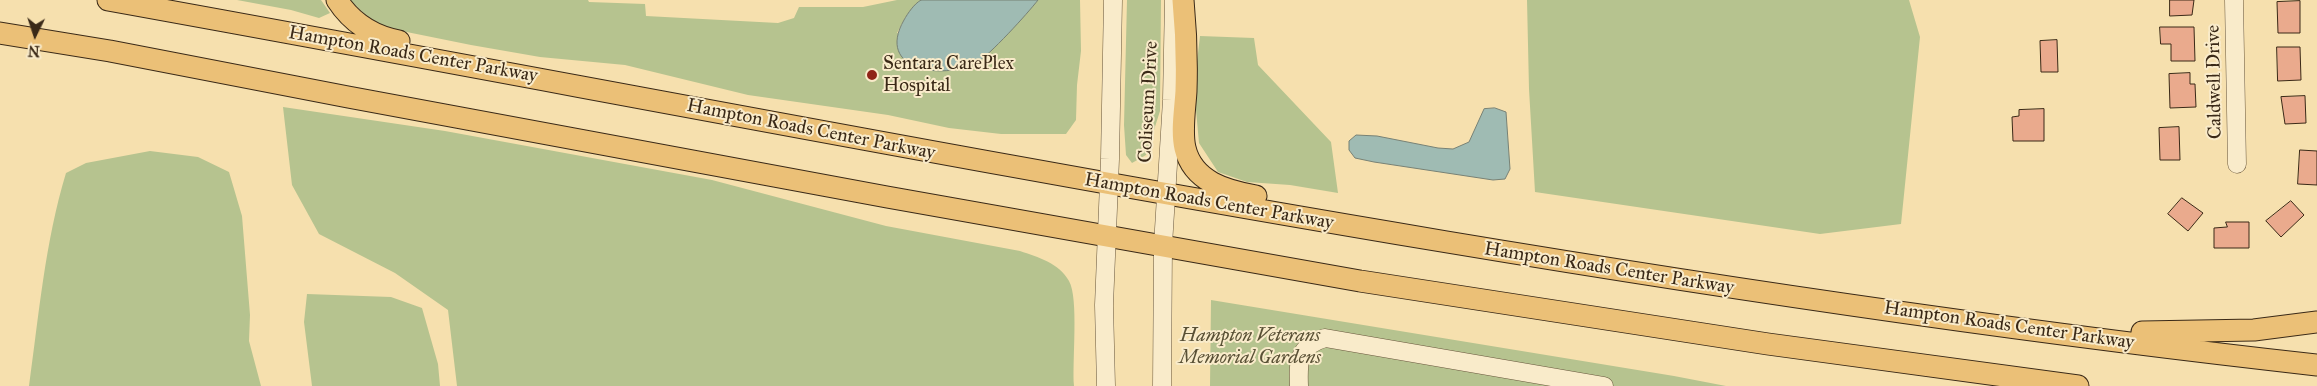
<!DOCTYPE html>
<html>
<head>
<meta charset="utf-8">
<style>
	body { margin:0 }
	#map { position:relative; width:2317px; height:386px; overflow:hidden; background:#f6e0ae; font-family:"IM FELL Great Primer",serif }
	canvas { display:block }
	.north { position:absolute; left:10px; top:10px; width:50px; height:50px; -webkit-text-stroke:4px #f9ebca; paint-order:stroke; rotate:184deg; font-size:14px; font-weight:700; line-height:20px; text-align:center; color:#3a2917 }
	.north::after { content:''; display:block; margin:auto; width:18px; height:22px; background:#3a2917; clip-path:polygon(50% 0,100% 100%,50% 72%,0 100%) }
</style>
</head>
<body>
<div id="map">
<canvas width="2317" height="386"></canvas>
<div class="north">N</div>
</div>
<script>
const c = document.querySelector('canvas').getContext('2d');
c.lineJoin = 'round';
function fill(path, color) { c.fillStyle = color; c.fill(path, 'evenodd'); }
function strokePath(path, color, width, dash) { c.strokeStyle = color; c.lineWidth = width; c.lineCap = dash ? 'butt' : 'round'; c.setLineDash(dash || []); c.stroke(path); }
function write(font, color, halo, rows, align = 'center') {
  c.font = font + ' "IM FELL Great Primer",serif'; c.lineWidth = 4; c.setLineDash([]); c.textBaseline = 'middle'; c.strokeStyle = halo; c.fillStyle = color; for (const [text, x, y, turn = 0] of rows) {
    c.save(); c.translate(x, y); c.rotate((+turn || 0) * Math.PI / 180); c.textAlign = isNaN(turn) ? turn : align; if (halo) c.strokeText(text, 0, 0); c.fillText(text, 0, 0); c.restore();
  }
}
const green = new Path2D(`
	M237 0H321L330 13 319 18 291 10Z
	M350 0H588L589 2 645 4 646 16 778 23 794 18 799 7H863L897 0H921L905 18 897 33 998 44 1038 0H1080L1081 51 1077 85 1076 120 1066 134H1001L949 128 888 115 748 95 625 65 540 57 471 45 377 26Z
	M1127 0H1161L1160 111 1146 155 1132 163 1126 155 1124 125Z
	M1527 0H1909L1920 37 1901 224 1820 234 1535 192 1529 89Z
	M1200 36 1254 38 1258 65 1331 142 1338 193 1290 185 1247 182 1218 172 1199 143 1194 88Z
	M283 107 445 131 712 180 886 226 1020 251C1038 257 1059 263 1069 281 1079 298 1072 362 1074 386H457L448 310 395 273 319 234 292 185Z
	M150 151 198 157 229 172 242 216 250 315 249 341 261 386H29C39 315 45 242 66 173L86 163Z
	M307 294 391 297 422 308 438 364 440 386H312L304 322Z
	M1211 300 1674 376 1726 386H1210Z`);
const water = new Path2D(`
	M921 0H1038C1028 13 989 56 976 63 943 80 875 71 904 20 908 13 914 4 921 0Z
	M1495 108 1506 112 1510 169 1505 179 1493 180 1374 162 1355 158 1349 150V141L1356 135 1377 136 1438 148 1453 149 1469 142 1484 109Z`);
const building = new Path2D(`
	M2170 0H2194L2192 15 2170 16Z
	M2300 1V33H2278L2277 2Z
	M2160 27H2194L2195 61H2171V44H2161Z
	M2057 40 2058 72H2041L2040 41Z
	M2277 47H2300L2301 80 2278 81Z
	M2190 73V84H2195L2196 107 2170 108 2169 74Z
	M2305 96 2306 123 2285 124 2281 97Z
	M2044 109V141H2013L2012 117 2019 116V110Z
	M2179 127 2180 160H2160L2159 128Z
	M2300 150 2317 151V185L2298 184Z
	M2182 198 2203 213 2188 231 2168 214Z
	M2291 201 2304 215 2281 237 2266 221Z
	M2226 222H2249V248H2214V228L2227 227Z`);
const minor = new Path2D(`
	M2234 0 2237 164
	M1106 386 1104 305 1110 159 1113 0
	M1162 386 1163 245 1172 100 1174 0
	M1299 386C1298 361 1298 346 1325 338L1604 386`);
const major = new Path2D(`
	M108 0C842 132 1574 283 2317 365
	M337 0C352 23 372 36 399 41
	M1183 0C1186 31 1187 60 1186 91 1185 109 1181 131 1185 148 1193 182 1227 191 1256 196
	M0 33 110 51 348 97 887 197 1360 281 1768 344 2078 386
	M2142 332 2254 330 2317 322`);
const markers = [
	[872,75,6,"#8f2418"]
];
const streetNames = [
	["Hampton Roads Center Parkway",413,55,10],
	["Caldwell Drive",2215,82,-91],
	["Coliseum Drive",1149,102,-87],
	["Hampton Roads Center Parkway",811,130,11],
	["Hampton Roads Center Parkway",1209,202,10],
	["Hampton Roads Center Parkway",1609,269,9],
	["Hampton Roads Center Parkway",2009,326,8]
];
const poiNames = [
	["Sentara CarePlex",883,64],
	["Hospital",883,86]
];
const parkNames = [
	["Hampton Veterans",1250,336],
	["Memorial Gardens",1250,358]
];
fill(green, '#b6c38f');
fill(water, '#9fbbb3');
strokePath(water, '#778175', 1);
fill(building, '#eaaa8d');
strokePath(building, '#3a2917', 1);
strokePath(minor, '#69573d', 19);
strokePath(major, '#3a2917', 23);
strokePath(minor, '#f9ebca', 18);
strokePath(major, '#ebc077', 21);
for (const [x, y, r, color] of markers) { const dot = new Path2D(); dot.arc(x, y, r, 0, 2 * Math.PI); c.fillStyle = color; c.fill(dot); strokePath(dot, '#f9ebca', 2); }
write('19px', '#3a2917', '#f9ebca', streetNames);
write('19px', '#3a2917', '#f9ebca', poiNames, 'left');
write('italic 19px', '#595035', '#f9ebca', parkNames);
</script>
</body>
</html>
